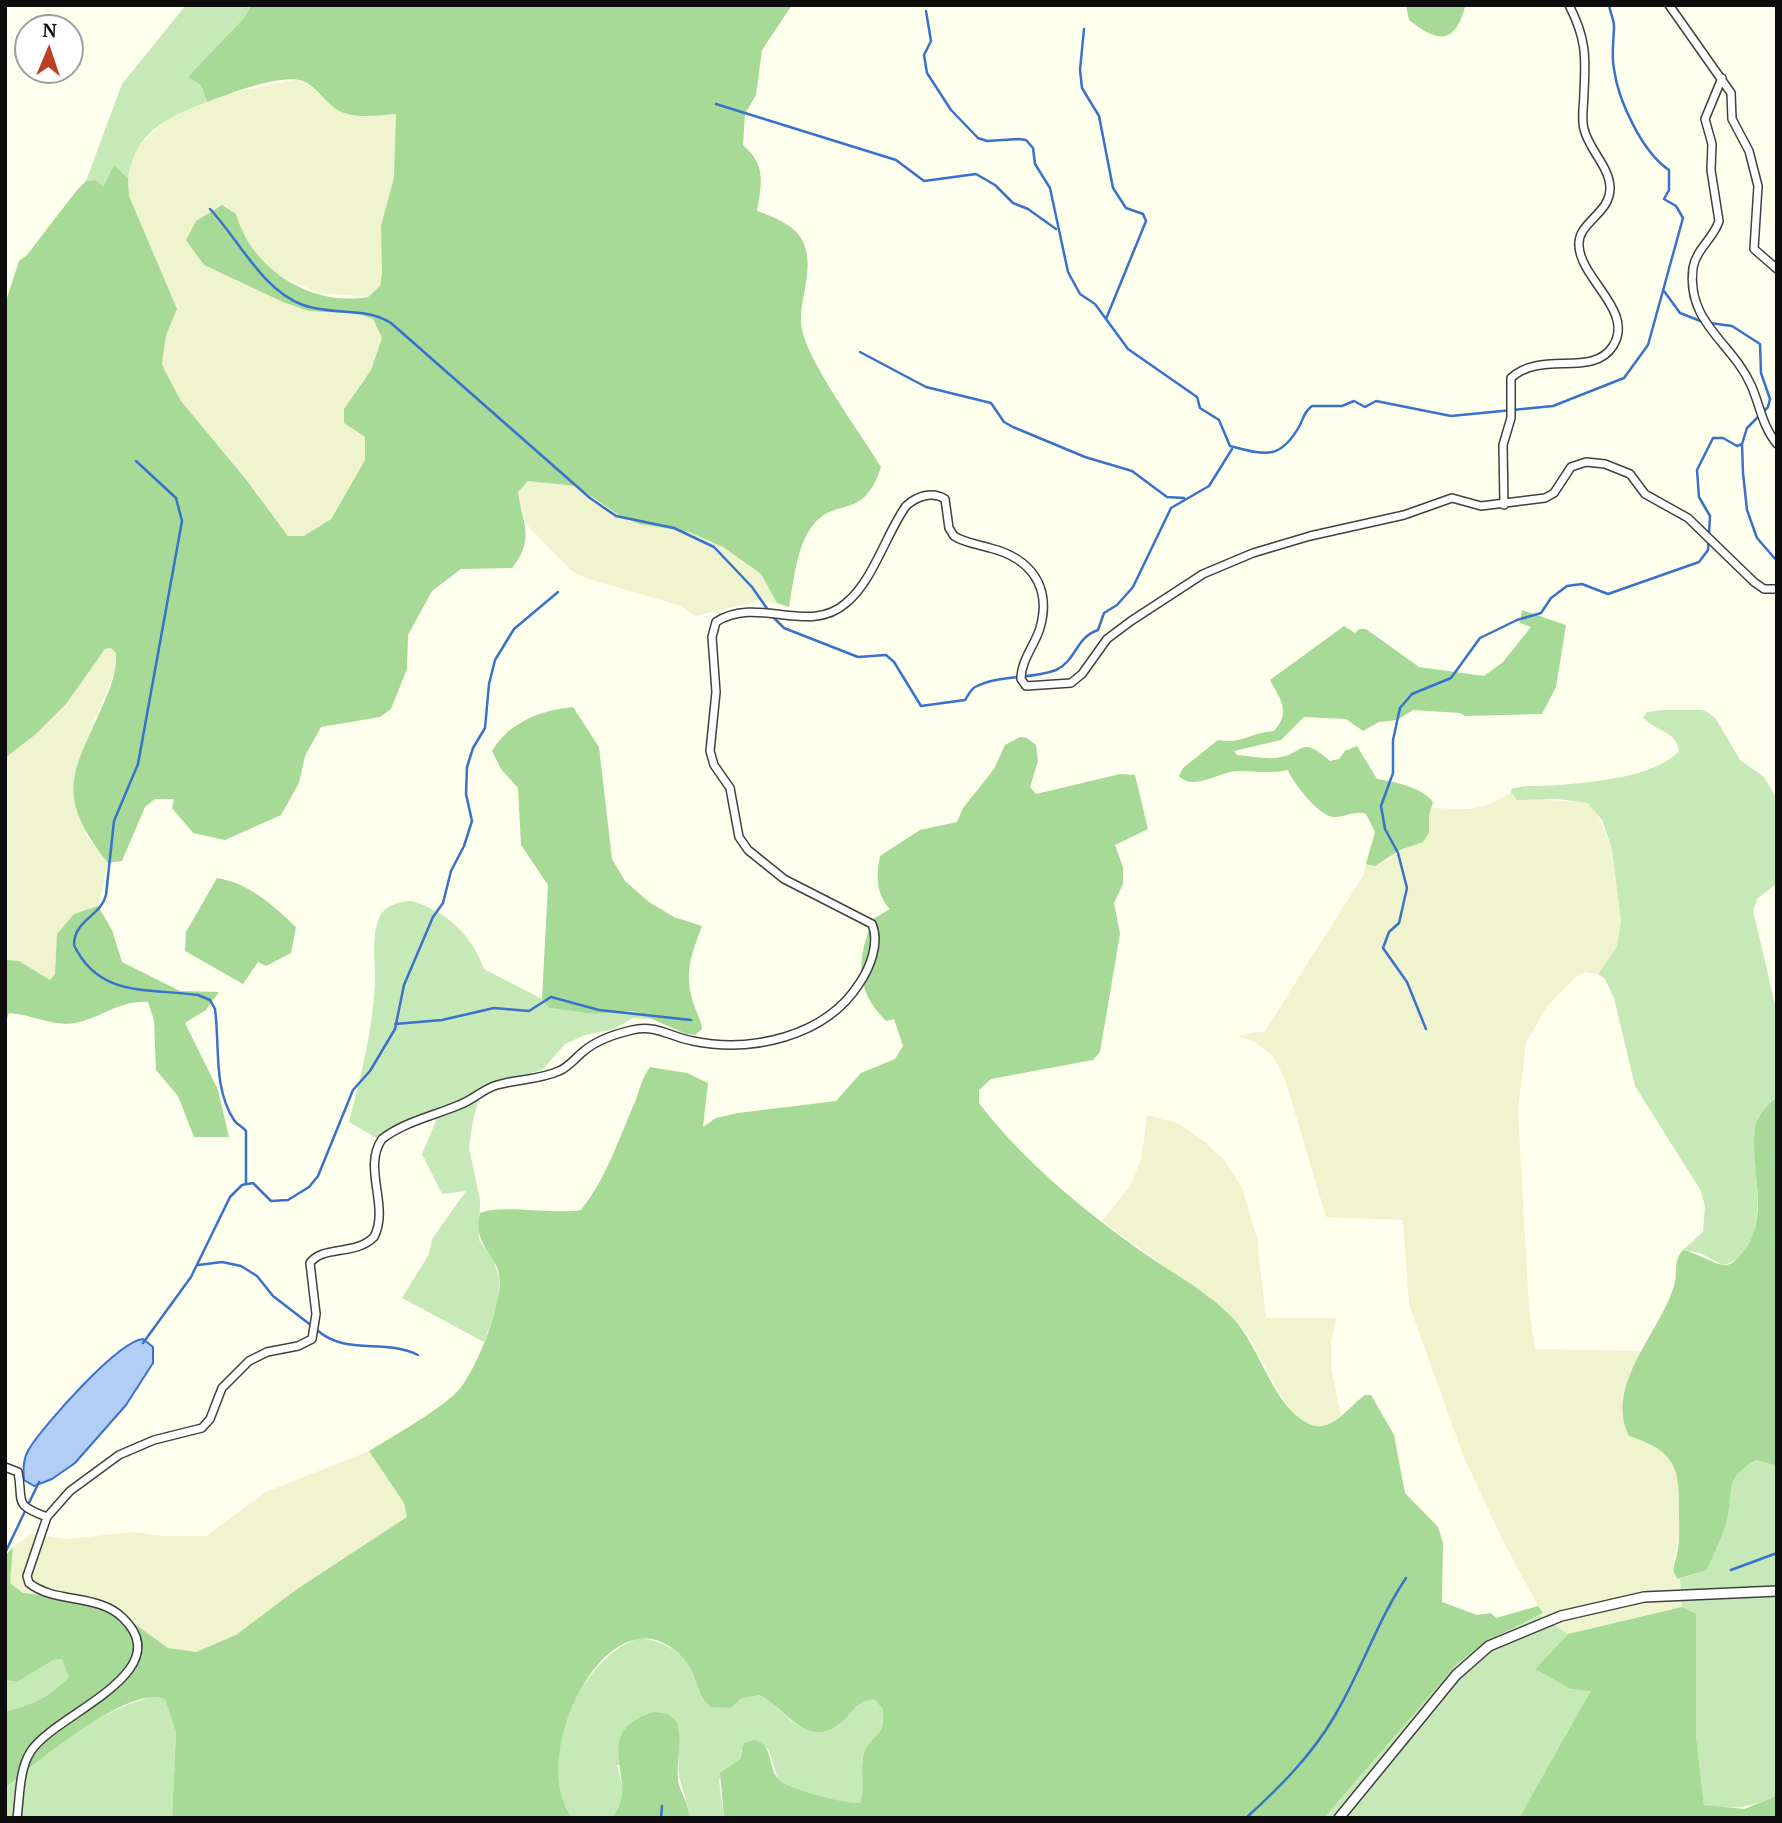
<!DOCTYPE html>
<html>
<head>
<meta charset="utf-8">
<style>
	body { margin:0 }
	#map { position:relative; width:1782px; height:1823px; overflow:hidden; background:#feffed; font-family:"PT Serif",serif }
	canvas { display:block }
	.frame { position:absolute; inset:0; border:7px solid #0d0d0d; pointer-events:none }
	.north { position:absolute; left:14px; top:14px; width:70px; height:70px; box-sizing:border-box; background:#fff; border:2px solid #9e9e9e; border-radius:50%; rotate:2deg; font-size:19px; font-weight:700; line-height:28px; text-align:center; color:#0d0d0d }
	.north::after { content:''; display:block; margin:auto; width:24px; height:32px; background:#bc4025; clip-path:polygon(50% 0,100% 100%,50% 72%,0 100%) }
</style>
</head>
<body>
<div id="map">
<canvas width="1782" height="1823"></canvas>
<div class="frame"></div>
<div class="north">N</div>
</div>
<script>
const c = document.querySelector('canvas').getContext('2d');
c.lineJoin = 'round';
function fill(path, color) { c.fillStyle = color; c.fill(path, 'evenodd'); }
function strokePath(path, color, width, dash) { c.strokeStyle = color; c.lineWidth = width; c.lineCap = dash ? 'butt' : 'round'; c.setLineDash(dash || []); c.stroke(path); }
const farmland = new Path2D(`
	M294 80 303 81 332 106 396 114 394 177 381 226 382 274 380 286 368 297 318 293 274 273 261 261 241 232 236 214 234 280 309 311 359 314 373 319 382 338 371 370 356 390 344 423 365 437V460L330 519 304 537 288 536 246 478 181 401 164 369 162 363 166 335 176 309 129 196 128 178 131 160 138 147 170 116 228 94Z
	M528 481 576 486 594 501 639 524 689 532 723 547 761 574 777 603 757 601 695 616 681 606 589 579 572 571 526 524 518 492Z
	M111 648 116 653V668L86 741V835L108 863 98 906 74 914 57 934 55 974 50 980 19 961 5 960V758L36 734 65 704 105 649Z
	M1511 793 1513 797 1588 803 1596 811 1612 849 1621 921 1617 946 1598 974 1585 972 1577 976 1547 1006 1526 1043 1518 1110 1529 1307 1535 1349 1643 1351 1634 1366 1624 1395 1622 1412 1625 1428 1629 1436 1658 1446 1670 1459 1677 1473 1680 1490 1679 1535 1673 1566 1680 1579 1682 1607 1568 1634 1540 1615 1542 1613 1502 1539 1463 1455 1409 1304 1403 1220 1326 1217 1285 1079 1273 1056 1253 1041 1237 1036 1265 1031 1364 874 1366 864 1386 861 1429 833V816L1432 808 1470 809 1488 805Z
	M1147 1115 1178 1123 1206 1143 1224 1160 1242 1188 1257 1238 1266 1318H1336L1331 1344V1368L1341 1415 1332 1424 1321 1427 1309 1425 1293 1413 1274 1384 1251 1340 1227 1311 1102 1221 1130 1186 1141 1160Z
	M369 1451 404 1503 408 1517 297 1589 236 1635 196 1652 168 1648 122 1618 24 1593 10 1583 13 1547 32 1534 68 1539 134 1532 165 1536H206L266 1492Z`);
const green = new Path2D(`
	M186 5H251L244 18 189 77 201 85 207 102C167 117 135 132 128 178L114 165 103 188 96 180 86 181 122 84Z
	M1663 710H1702L1709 713 1716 719 1740 760 1764 777 1777 799V883L1758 898 1753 910 1777 1013V1097C1768 1104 1757 1116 1755 1128 1750 1165 1777 1253 1723 1265L1700 1253 1683 1250 1703 1232 1705 1207 1701 1191 1635 1086 1614 998 1605 979 1598 974 1617 946 1621 921 1612 849 1602 820 1588 803 1557 799 1517 800 1511 793V789C1528 784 1543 787 1560 785 1593 782 1656 777 1679 751 1677 732 1655 730 1643 718L1647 712Z
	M412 901C447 912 471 934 484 969L542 999 549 1008 595 1014 634 1011 653 1019 633 1018 614 1029 585 1035 565 1044 542 1070 494 1082 482 1088 473 1120 469 1148 480 1200 479 1240 493 1259 500 1280 498 1304 484 1342 402 1298 429 1254 432 1239 466 1191 442 1194 422 1154 441 1109 380 1140 349 1122C361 1077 372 1032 375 985 376 965 371 940 378 921 383 905 398 902 412 901Z
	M1756 1460 1777 1466V1796C1747 1808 1736 1810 1704 1805L1696 1736V1615L1682 1607 1680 1579 1707 1570 1731 1480 1739 1471Z
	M1540 1615 1568 1634 1535 1669 1570 1689 1592 1691 1519 1818H1324L1458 1663 1486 1642Z
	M640 1638C665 1641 691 1656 699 1682 702 1692 702 1700 710 1707L731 1708 739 1699 759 1695C779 1703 789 1728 812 1729 818 1730 827 1731 833 1728 845 1723 865 1687 880 1704 885 1710 884 1718 882 1725 880 1738 867 1743 863 1756 860 1771 866 1788 860 1803 840 1805 795 1791 778 1780L769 1750 758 1741 741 1751 740 1759 719 1780 724 1818H689C688 1793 675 1782 679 1755L617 1765C623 1786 627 1802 611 1818H573C529 1766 580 1656 640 1638Z
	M55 1659H62L66 1664 69 1677C49 1696 32 1706 5 1711V1680L17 1682Z
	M158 1695 165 1698 176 1732 172 1818H5V1788C53 1751 98 1709 158 1695Z`);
const forest = new Path2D(`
	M251 5H792L762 50 756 95 745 114 743 145C766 165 762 183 757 211 773 217 797 225 804 244 814 270 800 297 801 323 803 357 862 434 881 467 864 521 836 497 814 524 796 545 794 581 789 607L777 603 761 574 723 547 689 532 639 524 620 516 576 486 528 481 518 492C523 525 535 539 512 568L461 569 432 591 408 635 407 669 391 709 380 717 321 727 305 756 299 783 281 815 225 840 193 833 172 808 174 799H155L145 807 122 861 108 863C55 795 71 776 103 705 111 687 117 671 116 653L111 648 105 649 66 704 36 734 5 758V304L19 261 27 255 77 190 86 181 96 180 103 187 114 165 128 178 129 196 177 309 166 335 162 363 164 369 181 401 245 478 288 536H304L331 519 365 460V437L344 423V409L371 370 382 338 373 319 359 314 309 311 283 302 204 265 186 240 196 221 222 205 236 214C251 268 310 307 368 297L380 286 382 274 381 226 394 177 396 114C376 115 350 121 332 106 323 99 315 86 303 81 282 73 228 94 207 102L201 85 188 77 244 18Z
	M1406 5H1465V7C1454 47 1436 41 1409 20Z
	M1522 610 1566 625 1556 687 1542 714 1465 716 1460 713 1413 710 1397 720 1379 722 1363 731 1346 719 1304 717 1281 740 1234 751 1237 755C1250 756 1263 759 1276 758 1306 754 1299 734 1330 761L1339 759 1345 751 1357 746 1377 779C1396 782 1421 787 1433 802L1429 816V833L1423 842 1400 850 1375 866 1366 864 1375 832 1366 814C1355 810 1344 818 1333 817 1318 815 1293 783 1288 770 1269 774 1255 771 1238 771 1220 771 1194 792 1179 776L1183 768 1218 740C1240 745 1252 732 1274 731 1291 712 1281 700 1270 680L1344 626 1355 633 1359 629H1366L1419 667 1484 676 1503 662 1531 627 1520 623Z
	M573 707 599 747 612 859 625 881 649 902 674 917 702 926C691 956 684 971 693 1002 696 1012 701 1019 702 1029L695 1035 686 1034 634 1011 595 1014 549 1008 542 999 548 885 521 845 518 788 501 769 492 751C509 722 542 710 573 707Z
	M1020 737 1027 738 1036 745 1038 761 1030 787 1036 794 1120 774 1135 775 1148 829 1115 845 1123 867V884L1114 903 1120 934 1100 1052 1093 1060 991 1079 979 1090V1103C1021 1158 1075 1203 1131 1244 1162 1267 1199 1286 1227 1312 1260 1342 1270 1403 1307 1423 1330 1436 1348 1407 1365 1395H1371L1394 1435 1405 1493 1438 1527 1443 1543 1442 1602 1477 1615 1491 1613 1496 1618 1538 1606 1543 1613 1486 1642 1458 1663 1324 1818H724L720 1773 740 1759 744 1743 754 1740C774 1745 767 1765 778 1779 786 1789 845 1804 860 1803 866 1787 859 1769 864 1753 872 1733 885 1740 883 1709L875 1700C856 1698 850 1719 835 1727 803 1746 783 1705 759 1695L740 1699 731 1708 710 1707C692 1688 700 1666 669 1646 601 1602 526 1762 573 1818H172L176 1732 165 1699C130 1683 34 1765 5 1788V1711C32 1706 50 1696 69 1677L62 1659H55L17 1682 5 1680V1556L13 1547 10 1583 23 1593 105 1603 168 1648 196 1652 236 1635 297 1589 407 1517 404 1503 369 1451C397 1434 429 1416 454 1395 474 1378 500 1309 500 1282 499 1253 472 1248 480 1213 502 1204 552 1215 581 1210 606 1179 619 1138 635 1102 640 1089 642 1078 650 1067L687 1073 708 1083 703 1127 716 1118 738 1113 836 1101 861 1073 895 1059 903 1046 894 1019 886 1021C854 989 857 959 873 919L890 909C876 894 876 876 880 856L920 830 957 822 963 808 994 769 1005 745Z
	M217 878C249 883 273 905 296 927L291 953 266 966 258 962 243 984 185 951 186 932Z
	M98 906 112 930 122 962 180 991 219 992 206 1010 185 1023 218 1090 229 1137H194L178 1096 156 1070 154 1020 148 1002C119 1000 102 1018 75 1023 53 1027 30 1014 9 1013L5 1023V960L19 961 50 980 55 974 57 934 74 914Z
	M1777 1097V1466L1756 1460C1723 1479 1734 1488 1727 1519 1723 1536 1713 1554 1707 1570L1678 1579C1670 1570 1675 1564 1677 1554 1680 1541 1679 1527 1679 1515 1680 1468 1676 1451 1629 1436 1604 1385 1660 1333 1674 1286 1678 1274 1673 1260 1683 1250 1697 1253 1714 1264 1723 1265 1729 1266 1734 1262 1738 1258 1774 1223 1749 1171 1755 1127 1757 1116 1768 1104 1777 1097Z
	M1682 1607 1696 1614V1736L1704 1805 1744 1809 1777 1796V1818H1519L1591 1691 1570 1689 1535 1669 1568 1634Z
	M654 1712 667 1714 677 1722C683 1741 676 1761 678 1780 680 1794 689 1801 689 1818H611C645 1785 584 1733 654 1712Z`);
const water = new Path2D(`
	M143 1339 153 1347V1363L126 1405 75 1463 52 1479 34 1486 24 1480C23 1469 23 1459 29 1449 44 1425 118 1341 143 1339Z`);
const stream = new Path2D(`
	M926 11 931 41 924 55 927 73 951 110 978 138 987 141 1018 139 1026 140 1033 148 1035 164 1050 188 1068 272 1080 294 1095 304 1128 349 1197 397 1200 408 1219 420 1230 446C1265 455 1280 461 1300 425 1304 417 1304 412 1312 406H1342L1354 401 1365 407 1376 401 1451 416 1553 406 1624 378 1648 345 1683 218 1676 206 1664 199 1669 190V170C1642 152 1618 100 1614 69 1611 54 1614 40 1614 26 1614 20 1610 12 1609 5
	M1084 29 1080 70 1082 88 1099 116 1113 188 1126 208 1143 214 1146 221 1106 319
	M716 104 896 160 924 181 976 174 995 185 1013 203 1028 209 1056 229
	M210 209C239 240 262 290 303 305 332 316 364 306 391 323L590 498 616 516 674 528 714 547 752 587 768 610
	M1664 291 1680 313 1703 322
	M1710 323 1732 326 1760 344 1761 373 1770 399 1768 407 1747 428 1742 444 1743 473 1747 510 1757 538 1777 561
	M860 352 926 387 991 403 1004 422 1013 427 1085 457 1132 471 1167 497 1184 498
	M136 461 176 498 182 521 138 764 114 821 106 895C101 916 74 920 74 945 99 998 148 988 198 995L210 1000 215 1009C220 1046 213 1088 234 1120 237 1125 242 1126 246 1131V1183
	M772 616 784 628 858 657 886 655 894 662 921 706 965 700C968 696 970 690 975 687 999 674 1031 680 1056 670 1076 661 1076 637 1098 630L1104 613 1117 605 1133 587 1171 508 1209 486 1232 449
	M395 1024 442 1020 494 1008 529 1011 551 997 599 1010 691 1020
	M1426 1029 1407 982 1383 948 1389 932 1399 923 1407 888 1398 853 1385 829 1381 806 1393 773V740L1400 708 1412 694 1451 678 1480 638 1517 620 1541 613 1551 598 1567 586 1582 584 1608 594 1699 562 1708 550 1710 516 1699 497 1697 470 1713 438H1723L1737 446 1742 444
	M198 1265 222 1262 241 1266 257 1276 273 1296 312 1326
	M317 1330C346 1356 384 1338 418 1355
	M143 1343 191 1277 230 1197 242 1185 253 1183 271 1201 288 1200 309 1187 318 1176 353 1090 370 1071 395 1029 404 985 433 917 443 903 451 871 464 846 472 821 466 794 467 767 473 748 485 728 489 684 495 660 514 629 558 592
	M5 1553 39 1482
	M1731 1570 1777 1553
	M661 1818 662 1806
	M1246 1818C1280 1787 1311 1756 1334 1717 1361 1672 1377 1621 1406 1578`);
const minor = new Path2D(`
	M1669 5 1731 93 1732 119 1749 151 1758 186 1754 249 1777 269
	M1722 78 1705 119 1712 144 1711 170 1719 221C1714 238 1696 249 1693 268 1686 323 1732 342 1751 385 1760 405 1762 426 1777 444
	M1504 505 1503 445 1511 418V378C1541 350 1593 378 1613 346 1635 311 1581 280 1579 246 1577 222 1611 214 1610 187 1609 166 1589 150 1584 129 1581 118 1584 104 1584 92 1586 56 1586 38 1569 5
	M5 1467 18 1472C24 1503 12 1504 47 1517
	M17 1818C20 1796 19 1769 31 1751 55 1714 180 1673 123 1618 98 1593 55 1604 29 1583L27 1576 47 1517 70 1491 119 1455 154 1440 202 1428 210 1419 222 1388 249 1361 267 1352 298 1346 312 1339 316 1314 310 1263C323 1245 355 1256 374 1237 390 1206 362 1168 382 1139 404 1122 433 1116 459 1105 473 1100 483 1089 497 1085 517 1079 539 1080 559 1071 569 1067 575 1058 584 1051 597 1040 615 1034 632 1030 656 1024 670 1037 693 1041 751 1053 825 1037 859 984 870 968 880 943 872 924L784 879 748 850 739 837 730 788 714 765 710 751 716 692 712 637 716 622C758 595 809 636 846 603 873 581 886 534 906 506 917 496 932 491 945 499L949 528 954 536C965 543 977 544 990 548 1030 558 1052 586 1040 628 1035 645 1021 660 1021 679L1026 686 1071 683 1082 674 1107 639 1131 621 1203 574 1253 553 1310 536 1404 515 1452 498 1481 506 1545 498 1554 493 1571 467 1586 462 1605 464 1630 474 1645 494 1688 518 1754 582 1764 589H1777`);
const tertiary = new Path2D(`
	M1339 1818 1456 1675 1489 1646 1561 1616 1644 1597 1777 1591`);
fill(farmland, '#eff4ce');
fill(green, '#c6e9b7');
fill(forest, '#a6da96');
fill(water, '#b2cdf6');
strokePath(water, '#3971cd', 2);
strokePath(stream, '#3971cd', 2.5);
strokePath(minor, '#404040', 10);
strokePath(tertiary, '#404040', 12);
strokePath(minor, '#fff', 7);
strokePath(tertiary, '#fff', 9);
</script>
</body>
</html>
